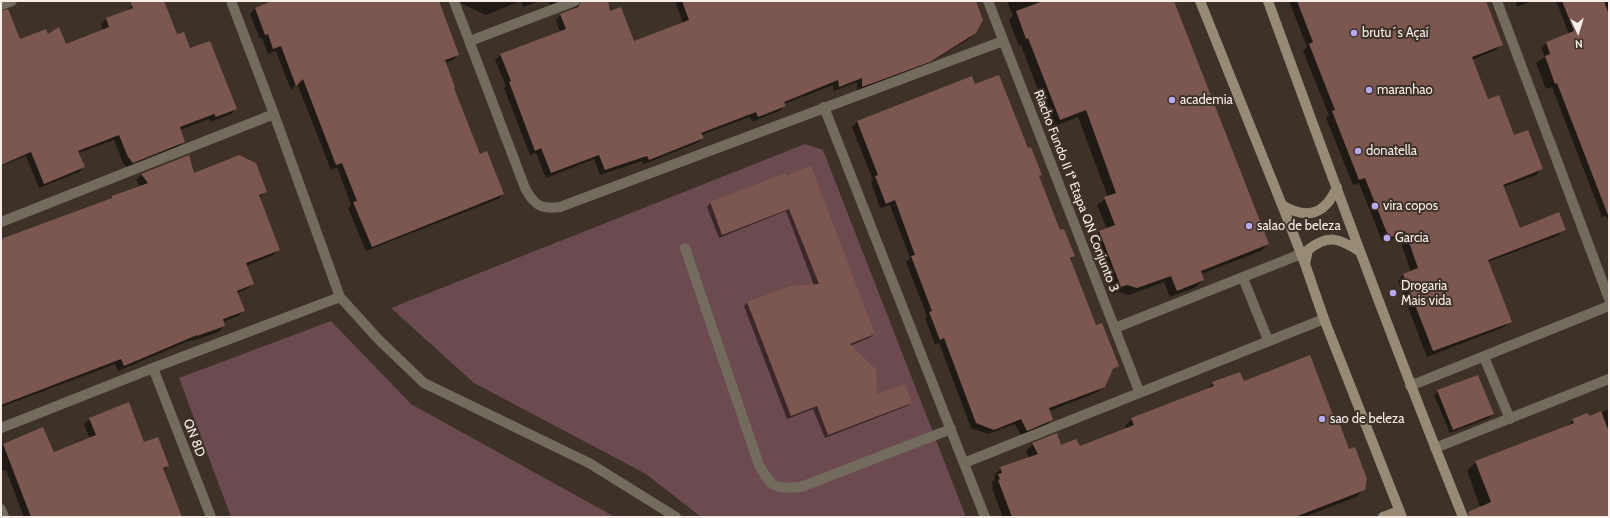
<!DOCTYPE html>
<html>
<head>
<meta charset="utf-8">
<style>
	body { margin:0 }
	#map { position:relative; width:1610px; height:518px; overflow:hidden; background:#3d3128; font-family:Cabin,sans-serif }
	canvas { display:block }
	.frame { position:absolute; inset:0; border:2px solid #f7eee9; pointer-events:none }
	.north { position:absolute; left:1558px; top:12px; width:40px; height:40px; -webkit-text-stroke:3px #3d3128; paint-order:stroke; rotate:176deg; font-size:11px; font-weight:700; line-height:16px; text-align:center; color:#f7eee9 }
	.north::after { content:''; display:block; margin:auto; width:14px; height:18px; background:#f7eee9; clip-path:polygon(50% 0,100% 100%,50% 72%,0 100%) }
</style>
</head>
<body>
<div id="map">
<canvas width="1610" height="518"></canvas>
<div class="frame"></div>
<div class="north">N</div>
</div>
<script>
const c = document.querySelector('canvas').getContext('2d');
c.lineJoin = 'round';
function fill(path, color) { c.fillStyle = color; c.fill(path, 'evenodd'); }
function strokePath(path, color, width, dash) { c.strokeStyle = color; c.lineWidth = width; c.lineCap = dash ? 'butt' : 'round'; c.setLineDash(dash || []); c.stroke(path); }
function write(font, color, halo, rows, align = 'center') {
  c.font = font + ' Cabin,sans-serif'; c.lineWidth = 4; c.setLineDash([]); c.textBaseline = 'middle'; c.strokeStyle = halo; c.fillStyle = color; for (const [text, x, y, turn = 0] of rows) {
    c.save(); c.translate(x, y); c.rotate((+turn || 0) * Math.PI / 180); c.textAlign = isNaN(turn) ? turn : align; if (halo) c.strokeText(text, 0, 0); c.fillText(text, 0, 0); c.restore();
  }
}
const green = new Path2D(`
	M805 144 823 150 966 517H701L646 474 474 383 391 308Z
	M331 321 411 404 615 517H231L179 378Z`);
const shadow = new Path2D(`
	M137 1H163L176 36 236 108 231 114 210 122 209 119 180 130 184 142 178 147 127 168 123 163 114 140 78 153 84 167 79 172 39 188 26 156 1 166V32L19 40 47 35 65 46 104 31 101 24 106 19 127 11Z
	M270 1H438L458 55 453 60 445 63 453 88 479 156 503 194 498 199 366 251 348 208 351 205 337 167 331 170 297 83 291 90 276 51 268 54 262 38 260 39 250 14 255 8 270 3Z
	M456 1H540L523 7 521 1 486 15Z
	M549 1H564L550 6Z
	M573 1H586L634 42 683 23 675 1H975V33L969 39 923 67 857 91V82L834 91 833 85 784 104 785 106 779 111 752 122 750 117 701 135 703 138 697 143 644 164 642 161 600 175 594 159 546 178 536 153 530 155 504 88 506 86 495 60 500 55 560 32 556 20 561 14 575 8 576 4Z
	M1007 1H1174L1268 244 1261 251 1201 274 1203 280 1196 287 1170 297 1164 282 1129 295 1119 292 1113 294 1092 239 1099 232 1107 229 1097 205 1108 197 1078 117 1052 127 1021 45 1019 46 1009 20 1013 16Z
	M1289 1H1485L1502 44 1496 50 1472 60 1487 101 1513 137 1541 169 1536 175 1503 187 1519 229H1564L1559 235 1488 262 1510 322 1504 327 1427 357 1398 281 1403 275 1411 272 1399 237 1383 243 1359 183 1353 185 1326 118 1329 115 1303 51 1307 47Z
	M1516 1H1532L1517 7Z
	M1556 1H1609V223L1606 216 1602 217 1552 87 1546 89 1536 63 1545 57 1541 48 1546 43 1569 34Z
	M974 86 1028 150 1041 174 1038 177 1060 232 1074 256 1070 260 1095 326 1117 366 1111 372 1104 386 1098 392 1049 411 1052 420 1047 425 1021 435 1015 424 988 434 971 428 939 343 935 344 925 318 927 316 906 262 910 258 890 205 880 208 871 182 873 180 852 127 857 122Z
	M188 156 194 174 266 191 259 198 278 250 273 255 246 266 253 284 247 289 237 293 244 311 238 316 223 322 224 326 219 332 192 341 191 340 118 371 115 364 1 407V241L109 200 112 197 140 186 136 180 141 175Z
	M784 174 874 334 871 337 850 346 876 396 911 403 907 406 825 438 813 409 787 419 744 306 747 303 790 287 814 285 786 211 719 238 707 207 710 203Z
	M1243 382 1335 425 1364 489 1356 497 1304 517H1003L992 488 993 487 992 482 995 479 994 476 1001 468 1029 458 1026 451 1033 444 1079 447 1126 429 1125 426 1132 419 1206 390 1213 383Z
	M1438 391 1493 414 1489 418 1450 433 1434 395Z
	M1609 409V517H1476L1481 509 1467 471 1476 462 1567 426 1573 420 1590 417Z
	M90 419 144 443 168 466 163 471 181 517H24L6 470 1 471V445L43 429 53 453 90 439 84 424Z`);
const building = new Path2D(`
	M130 1H164L177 34 184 32 190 48 210 41 237 109 216 117 214 114 180 127 185 142 133 163 128 157 119 135 78 151 85 167 44 184 31 152 1 165V11L8 9 20 39 46 29 48 34 59 27 66 44 109 27 106 18 133 8Z
	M272 1H439L459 55 445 60 455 87 454 88 480 154 487 151 504 194 372 247 353 202 357 201 342 163 336 165 303 79 296 86 281 46 273 49 268 34 265 35 255 8Z
	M581 1H608L610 11 621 7 634 41 689 20 682 1H976L983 20 976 33 930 62 862 87V78L839 87 838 80 784 102 786 106 758 117 756 112 701 133 704 138 649 160 647 156 605 170 599 155 551 173 541 148 535 151 509 82 511 81 500 54 566 29 560 14 578 7Z
	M1043 1H1174L1269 244 1201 271 1204 280 1177 291 1171 276 1137 288 1127 285 1121 287 1099 231 1115 225 1104 197 1116 193 1086 110 1060 120 1028 38 1026 39 1016 11Z
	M1297 1H1486L1503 45 1472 57 1488 99 1499 95 1514 135 1528 130 1543 169 1503 185 1520 228 1559 212 1566 230 1488 260 1512 322 1433 351 1403 274 1418 268 1405 231 1389 238 1365 178 1359 180 1332 111 1335 110 1309 44 1313 42Z
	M1562 1H1604L1609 15V214L1608 215 1557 83 1555 84 1545 56 1550 54 1546 42 1574 31Z
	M999 75 1028 148 1031 147 1042 175 1039 176 1060 230 1064 229 1075 256 1070 258 1096 325 1102 323 1119 366 1113 369 1105 387 1049 408 1053 420 1027 431 1021 419 994 430 976 423 944 338 940 340 929 312 932 311 911 256 915 255 895 200 886 204 875 176 878 175 857 121 972 76 975 84Z
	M189 155 194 173 239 155 256 163 267 192 259 195 280 250 246 263 254 284 237 291 245 311 223 319 225 326 197 336V335L124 366 121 359 1 405V239L112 198V196L148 183 141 174Z
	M811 166 875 334 850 344 876 369 877 394 905 384 912 403 828 435 817 406 791 416 747 302 790 286 819 284 789 209 722 235 710 202 785 173 786 176Z
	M1310 355 1336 423 1339 422 1349 449 1355 447 1367 479 1365 490 1295 517H1012L998 480 1000 479 998 474 1002 473 1000 467 1038 454 1032 443 1057 433 1061 445 1076 439 1080 446 1134 425 1131 418 1214 386 1212 382 1240 372 1244 381Z
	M1478 375 1494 414 1453 430 1437 390Z
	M129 402 144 442 158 437 169 466 163 468 182 517H31L3 444 43 427 54 452 96 435 89 418Z
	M1601 411 1609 432V517H1469L1468 512 1491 502 1475 461 1574 423 1572 419 1587 413 1590 416Z`);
const lane = new Path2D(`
	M685 248 759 465C772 488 775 489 801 487L951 429`);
const street = new Path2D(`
	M231 1 274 114 340 297 379 340 424 383 589 463 676 517
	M454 1 525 188C534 205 541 210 560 207L1003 41
	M988 1 1139 391
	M1497 1 1609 299
	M1 5 12 1
	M470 41 575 1
	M824 107 985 517
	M1 222 274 114
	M1243 278 1268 340
	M1115 328 1301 254
	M1484 357 1510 419
	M153 368 211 517
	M1410 386 1609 306
	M1 428 153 368 340 297
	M1435 448 1609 379
	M964 463 1324 319
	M1 509 4 517`);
const secondary = new Path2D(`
	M1200 1 1282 205 1305 264 1324 319 1402 517
	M1268 1C1331 174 1394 346 1463 517
	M1282 205C1307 220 1325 215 1337 187
	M1305 264 1308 250C1328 234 1339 238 1359 251
	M1383 517 1399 511`);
const markers = [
	[1354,33,4,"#b7abf8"],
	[1369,90,4,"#b7abf8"],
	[1172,100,4,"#b7abf8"],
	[1358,151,4,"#b7abf8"],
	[1375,206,4,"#b7abf8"],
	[1249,226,4,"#b7abf8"],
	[1387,238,4,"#b7abf8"],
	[1393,293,4,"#b7abf8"],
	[1322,419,4,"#b7abf8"]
];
const poiNames = [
	["brutu´s Açaí",1362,33],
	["maranhao",1377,90],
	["academia",1180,100],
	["donatella",1366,151],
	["vira copos",1383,206],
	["salao de beleza",1257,226],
	["Garcia",1395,238],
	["Drogaria",1401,286],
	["Mais vida",1401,301],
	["sao de beleza",1330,419]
];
const streetNames = [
	["Riacho Fundo II 1ª Etapa QN Conjunto 3",1076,191,69],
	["QN 8D",194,438,69]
];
fill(green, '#6b4a50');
fill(shadow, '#0007');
fill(building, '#7c5750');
strokePath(lane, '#736c5e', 10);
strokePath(street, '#736c5e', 10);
strokePath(secondary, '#978b76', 10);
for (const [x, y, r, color] of markers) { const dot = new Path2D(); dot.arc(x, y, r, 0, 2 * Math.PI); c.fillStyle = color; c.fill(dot); strokePath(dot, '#3d3128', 1.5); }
write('13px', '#f7eee9', '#3d3128', poiNames, 'left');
write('13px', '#f7eee9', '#3d3128', streetNames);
</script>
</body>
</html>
